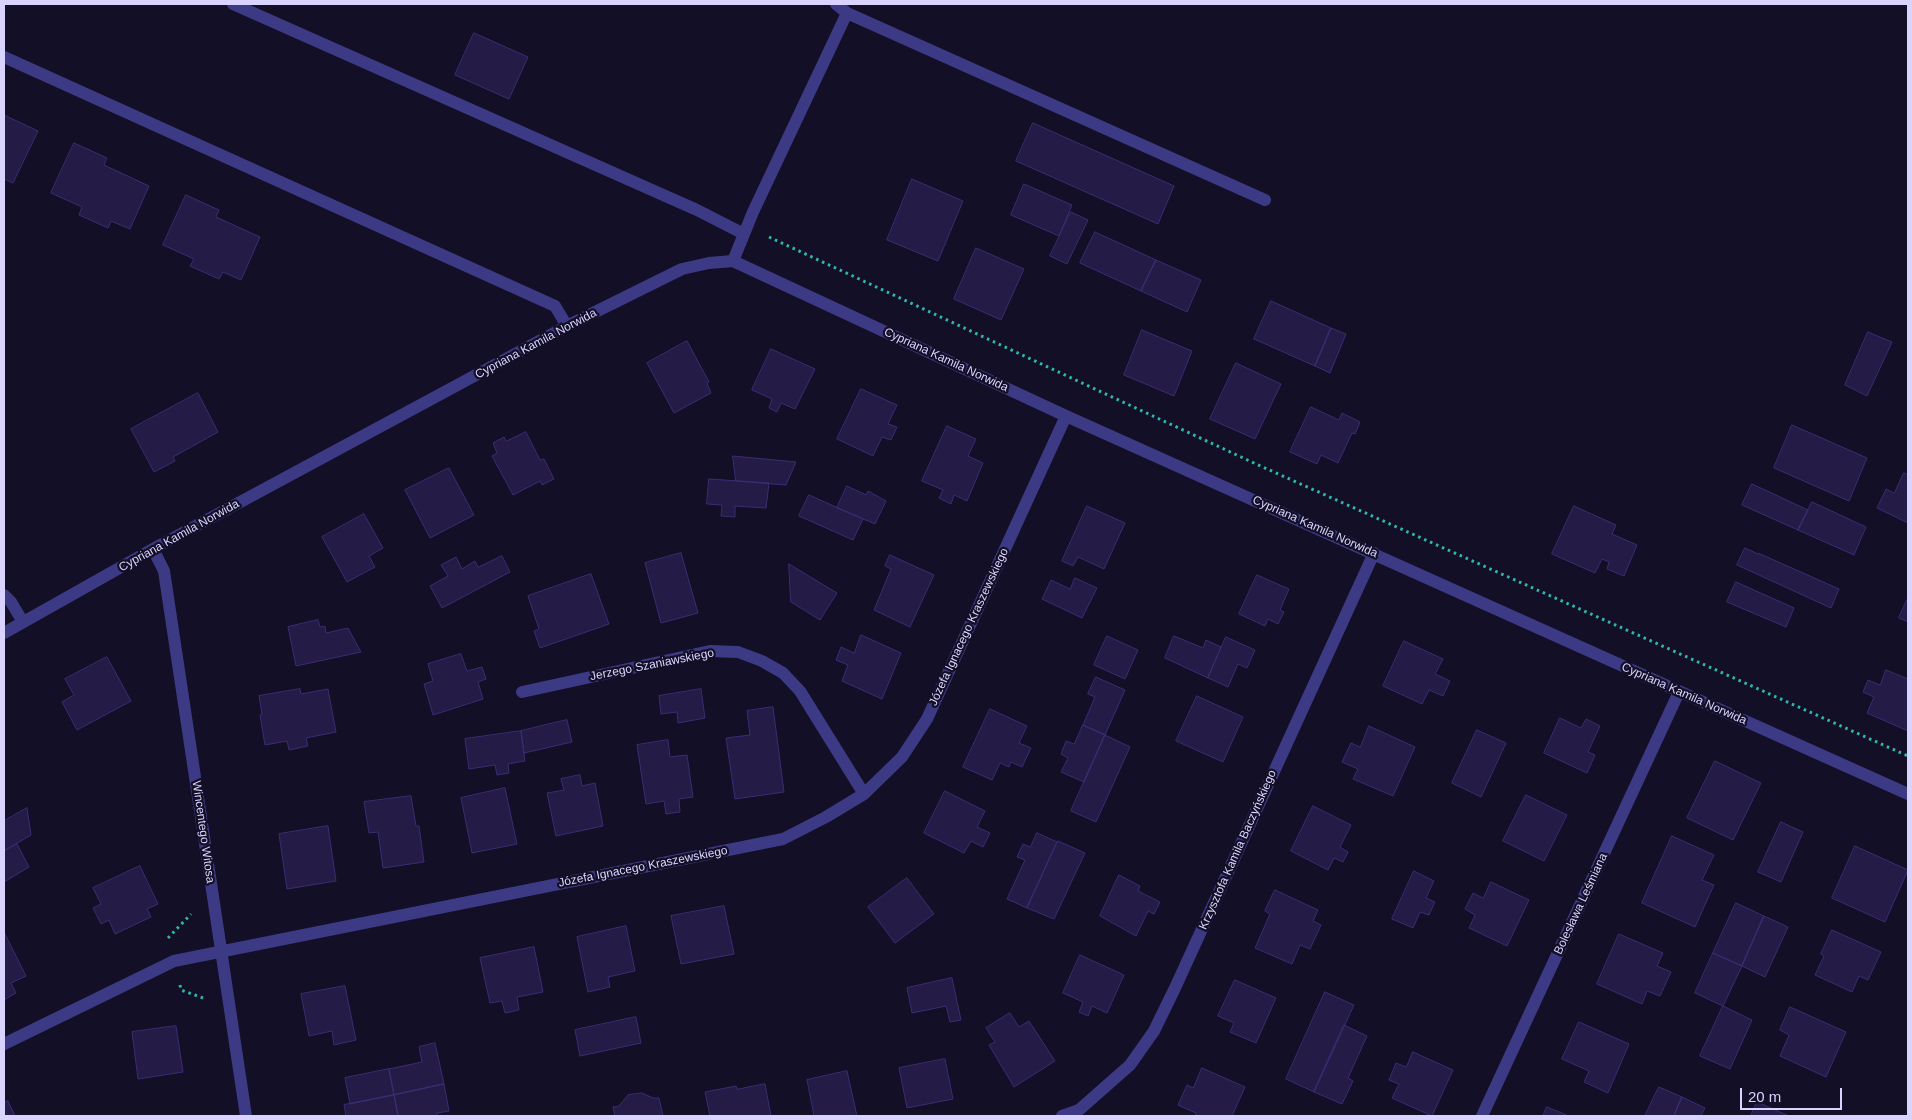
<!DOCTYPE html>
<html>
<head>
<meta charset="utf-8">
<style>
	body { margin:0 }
	#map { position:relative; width:1912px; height:1120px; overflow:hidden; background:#130f26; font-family:Arial,sans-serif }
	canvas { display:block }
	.frame { position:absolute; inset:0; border:5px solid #d9d4ff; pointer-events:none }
	.scale { position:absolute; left:1740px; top:1088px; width:102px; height:22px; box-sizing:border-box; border:2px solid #d9d4ff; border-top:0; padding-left:6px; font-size:15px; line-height:18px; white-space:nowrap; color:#d9d4ff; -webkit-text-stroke:4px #130f26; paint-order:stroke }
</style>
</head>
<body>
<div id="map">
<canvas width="1912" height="1120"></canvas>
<div class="frame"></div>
<div class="scale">20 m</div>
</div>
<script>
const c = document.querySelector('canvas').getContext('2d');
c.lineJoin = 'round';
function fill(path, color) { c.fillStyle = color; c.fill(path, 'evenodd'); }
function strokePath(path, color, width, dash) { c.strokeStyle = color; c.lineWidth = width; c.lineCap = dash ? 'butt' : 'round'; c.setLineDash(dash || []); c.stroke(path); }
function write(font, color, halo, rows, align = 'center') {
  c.font = font + ' Arial,sans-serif'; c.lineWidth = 4.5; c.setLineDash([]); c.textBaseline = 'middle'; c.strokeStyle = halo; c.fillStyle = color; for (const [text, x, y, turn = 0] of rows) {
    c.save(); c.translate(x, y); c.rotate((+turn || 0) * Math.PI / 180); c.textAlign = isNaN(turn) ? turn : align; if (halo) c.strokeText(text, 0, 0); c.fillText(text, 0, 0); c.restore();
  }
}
const building = new Path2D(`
	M474 33 528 57 509 99 455 75Z
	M4 115 38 131 13 183 4 179Z
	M1033 123 1174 186 1158 224 1016 161Z
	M74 143 107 158 104 165 149 186 130 229 111 221 108 228 79 215 82 207 51 193Z
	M912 179 963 201 938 261 887 240Z
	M1024 184 1072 205 1059 236 1011 215Z
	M186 195 219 210 216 217 260 237 241 280 223 272 219 279 190 266 194 259 163 245Z
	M1071 212 1088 220 1067 264 1050 256Z
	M1095 232 1156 260 1141 291 1080 263Z
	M976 248 1024 269 1001 320 954 299Z
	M1156 260 1201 280 1187 312 1141 291Z
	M1271 301 1331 328 1315 366 1254 339Z
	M1331 328 1346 334 1330 373 1315 366Z
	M1142 330 1192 351 1174 396 1124 375Z
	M1868 332 1892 342 1867 396 1845 385Z
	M687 341 709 382 707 383 711 393 674 413 647 363Z
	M771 349 815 369 795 409 781 403 777 412 769 408 772 399 752 390Z
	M1236 363 1281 384 1255 439 1210 419Z
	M861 389 897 405 888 424 897 427 891 440 882 437 873 456 837 439Z
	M198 393 218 432 173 457 175 461 154 472 131 429Z
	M1311 407 1339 420 1342 413 1360 422 1355 434 1352 433 1338 463 1321 455 1317 464 1290 452Z
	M1792 425 1867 458 1849 501 1774 468Z
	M947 426 976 439 968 456 983 463 967 501 954 495 951 504 939 498 943 490 922 481Z
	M526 432 540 460 544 459 554 479 542 485 540 481 513 495 492 456 497 453 493 443 504 437 506 441Z
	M733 456 796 462 786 485 736 481Z
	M449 468 474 515 430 538 405 490Z
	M1904 473 1908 475V523L1877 508 1886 489 1894 493Z
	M709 479 769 483 766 508 735 506V517L721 516 722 505 707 504Z
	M1752 484 1808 510 1798 530 1742 505Z
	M847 486 866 495 868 491 886 501 875 524 837 508Z
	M809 495 863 519 853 540 799 516Z
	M1812 502 1866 527 1854 555 1798 530Z
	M1087 506 1125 523 1104 569 1078 557 1073 566 1062 561Z
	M1574 506 1616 525 1612 534 1637 545 1624 576 1607 569 1609 562 1602 559 1595 573 1552 554Z
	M364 514 383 548 369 556 375 567 347 582 322 537Z
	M1745 548 1758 554V553L1839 589 1831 608 1737 565Z
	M681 553 698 613 661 623 645 563Z
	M890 555 934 575 910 627 874 610 891 569 885 566Z
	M502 556 510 572 442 608 430 586 448 576 441 565 456 557 462 569 475 561 478 567Z
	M789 564 837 593 820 620 791 602Z
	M591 574 609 624 540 648 534 631 539 629 528 596Z
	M1257 575 1289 589 1280 610 1284 612 1278 624 1268 619 1265 626 1239 614Z
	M1075 578 1097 588 1082 618 1042 599 1051 580 1070 589Z
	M1736 582 1794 608 1786 627 1727 602Z
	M1907 600 1908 601V622L1899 618Z
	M318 620 320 627 325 626 326 633 348 628 361 652 296 666 288 627Z
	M861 635 901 653 882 699 842 681 848 665 836 660 841 647 854 653Z
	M1107 636 1138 650 1125 679 1094 665Z
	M1174 636 1203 648 1206 640 1221 647 1208 678 1165 658Z
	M1226 637 1255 650 1247 668 1238 664 1228 687 1208 678Z
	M1404 641 1443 659 1435 674 1450 681 1443 696 1429 690 1422 704 1383 686Z
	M461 654 467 671 482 667 486 679 478 682 483 699 433 715 424 684 433 681 428 664Z
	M107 657 131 701 77 730 62 702 74 695 65 679Z
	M1886 670 1908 679V731L1867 713 1874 697 1863 692 1868 680 1880 685Z
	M1096 677 1125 690 1105 735 1083 725 1095 697 1088 694Z
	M300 689 301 694 328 689 336 732 306 738 308 746 289 750 287 741 265 745 260 715 262 714 259 696Z
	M701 689 705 718 678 723 677 712 661 714 659 696Z
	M1197 696 1243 717 1223 762 1176 741Z
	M773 707 784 792 735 799 726 738 750 735 747 711Z
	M990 709 1027 726 1019 743 1031 748 1022 767 1011 762 1009 767 1000 763 992 780 963 767Z
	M1560 718 1581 728 1586 719 1600 726 1588 752 1595 755 1587 773 1544 753Z
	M567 720 572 742 524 753 521 731Z
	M1083 725 1105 735 1084 782 1061 772 1068 758 1061 754 1066 741 1074 744Z
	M1369 726 1415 747 1393 796 1353 779 1358 769 1342 762 1351 743 1360 747Z
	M1477 730 1506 743 1481 797 1452 783Z
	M521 731 525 761 508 764 509 773 497 775 495 765 469 769 465 739Z
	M1105 735 1130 747 1096 822 1071 811Z
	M668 740 670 757 687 755 693 797 679 799 680 812 666 814 664 801 646 804 637 745Z
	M1715 761 1761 783 1733 840 1687 818Z
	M580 775 582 786 595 783 603 826 556 836 547 793 564 790 561 779Z
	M505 788 517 844 472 853 461 798Z
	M945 791 985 811 977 827 990 833 983 847 971 841 964 853 924 833Z
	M1526 795 1567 815 1544 861 1503 841Z
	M411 796 416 826H419L424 862 383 868 378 832 369 833 364 802Z
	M1313 806 1351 825 1340 847 1348 852 1343 862 1334 858 1328 870 1291 851Z
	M27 808 31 835 4 851V821Z
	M1781 822 1803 832 1781 882 1758 872Z
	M328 826 336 881 287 889 279 834Z
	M1037 833 1057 842 1027 908 1007 899 1025 860 1017 857 1023 844 1030 847Z
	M1672 836 1714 855 1702 880 1714 885 1695 927 1642 903Z
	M1058 841 1085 853 1054 919 1027 908Z
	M17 844 29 867 4 882V851Z
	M1855 846 1908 870 1885 922 1832 898Z
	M140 866 158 904 147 909 151 917 115 934 109 920 101 924 93 908 101 904 93 888Z
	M1414 871 1434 881 1426 898 1435 902 1429 915 1420 912 1413 928 1392 919Z
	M1119 875 1140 886 1138 891 1160 902 1154 914 1148 911 1136 936 1100 916Z
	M907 878 934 914 895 943 868 907Z
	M1491 882 1529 900 1507 946 1469 928 1475 915 1465 909 1473 893 1483 898Z
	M1275 890 1318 910 1313 921 1321 925 1310 949 1300 945 1292 964 1255 948 1270 914 1265 911Z
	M1736 903 1764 916 1742 966 1713 953Z
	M724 906 734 954 681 964 671 916Z
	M1764 916 1788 927 1765 977 1742 966Z
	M626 926 635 971 608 977 610 987 588 992 577 937Z
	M1832 930 1881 952 1868 980 1859 976 1852 992 1815 975 1824 956 1821 954Z
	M4 932 26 976 11 983 16 993 4 1000Z
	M1619 934 1663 953 1657 966 1671 972 1660 996 1647 991 1642 1004 1597 984Z
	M534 947 543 992 517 997 519 1010 505 1013 502 1001 490 1003 480 958Z
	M1713 953 1742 966 1723 1006 1695 993Z
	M1080 955 1124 975 1107 1013 1092 1006 1088 1016 1079 1012 1083 1002 1063 993Z
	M952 978 961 1020 950 1022 946 1006 912 1013 907 988Z
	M1235 980 1276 998 1256 1043 1230 1032 1234 1023 1218 1016Z
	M345 986 356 1040 334 1045 332 1031 309 1036 301 994Z
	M1325 992 1354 1005 1314 1092 1286 1079Z
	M1723 1006 1752 1020 1730 1069 1700 1056Z
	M1790 1007 1846 1032 1826 1077 1780 1056 1789 1035 1780 1030Z
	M1010 1013 1019 1027 1029 1021 1055 1061 1014 1087 989 1045 995 1042 986 1028Z
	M636 1017 641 1043 580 1056 575 1030Z
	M1579 1022 1629 1044 1608 1093 1584 1082 1589 1071 1562 1059Z
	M1344 1025 1367 1036 1348 1078 1353 1081 1342 1104 1314 1092Z
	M176 1026 183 1072 138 1079 132 1032Z
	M435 1043 444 1084 394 1095 389 1069 422 1062 419 1047Z
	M1413 1052 1453 1070 1432 1116 1392 1098 1399 1084 1389 1080 1396 1063 1406 1067Z
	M945 1059 953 1099 907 1108 899 1068Z
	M1202 1068 1245 1087 1232 1116H1195L1196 1113 1178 1105 1187 1085 1193 1088Z
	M389 1069 394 1095 350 1104 345 1078Z
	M847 1071 857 1116H814L807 1080Z
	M444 1084 449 1111 437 1113V1116H398L394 1095Z
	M765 1084 771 1116H710L705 1092 736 1086 737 1089Z
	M1659 1087 1682 1097 1674 1116H1645Z
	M642 1093 653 1098H659L663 1116H615L613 1107 619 1106 628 1095Z
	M394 1095 398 1116H346L344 1105Z
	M1682 1097 1705 1108 1701 1116H1674Z
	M8 1101 15 1116H4V1103Z
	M1757 1102 1789 1116H1751Z
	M1547 1107 1569 1116H1543Z`);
const path = new Path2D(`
	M769 237 1256 464 1908 756
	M168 938 191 914
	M180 985 181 990 203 998`);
const lane = new Path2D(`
	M233 4 697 210 744 234
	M836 4 847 13 1265 200
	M733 261 753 212 847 13`);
const street = new Path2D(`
	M4 57 555 306 567 326
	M153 549 164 571 246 1116
	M4 595 11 602 23 622
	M4 633 153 549 567 326 682 269 709 263 733 261 1066 416 1908 794
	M522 692 710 651 738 652 762 661 783 673 800 691 864 794
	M4 1044 174 961 783 839 826 817 864 794 902 757 927 719 1066 416
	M1062 1116 1079 1110 1130 1065 1154 1031 1175 988 1374 553
	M1482 1116 1679 692`);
const streetNames = [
	["Cypriana Kamila Norwida",536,344,-28],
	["Cypriana Kamila Norwida",946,360,25],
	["Cypriana Kamila Norwida",1315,527,24],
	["Cypriana Kamila Norwida",179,536,-29],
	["Józefa Ignacego Kraszewskiego",969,627,-65],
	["Jerzego Szaniawskiego",652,665,-11],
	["Cypriana Kamila Norwida",1684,694,24],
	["Wincentego Witosa",203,832,82],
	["Krzysztofa Kamila Baczyńskiego",1238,850,-66],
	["Józefa Ignacego Kraszewskiego",643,867,-11],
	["Bolesława Leśmiana",1581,904,-65]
];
fill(building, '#241b47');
strokePath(building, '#3b2d73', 1);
strokePath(path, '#2fb8b0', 3, [2.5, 4]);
strokePath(lane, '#3d3a85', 12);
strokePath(street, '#3d3a85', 12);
write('12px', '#d9d4ff', '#130f26', streetNames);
</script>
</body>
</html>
